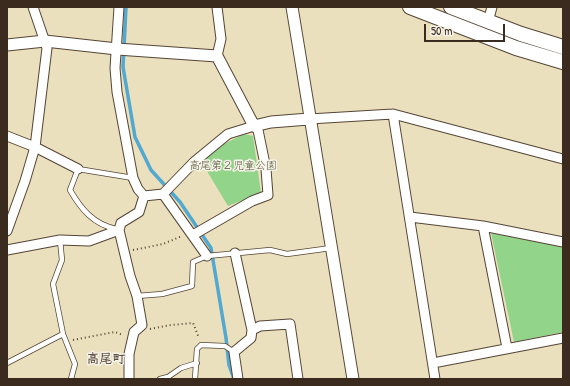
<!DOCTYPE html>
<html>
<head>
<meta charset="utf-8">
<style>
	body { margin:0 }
	#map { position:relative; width:570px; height:386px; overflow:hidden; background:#eae0bd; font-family:"Patrick Hand",sans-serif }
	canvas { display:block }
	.frame { position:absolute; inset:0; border:8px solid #3b2a1e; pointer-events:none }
	.scale { position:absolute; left:424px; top:24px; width:81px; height:18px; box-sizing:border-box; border:2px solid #3b2a1e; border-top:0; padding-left:5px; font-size:12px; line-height:14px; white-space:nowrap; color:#3b2a1e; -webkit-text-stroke:3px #f7f3e8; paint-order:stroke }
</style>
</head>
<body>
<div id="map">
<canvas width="570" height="386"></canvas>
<div class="frame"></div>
<div class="scale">50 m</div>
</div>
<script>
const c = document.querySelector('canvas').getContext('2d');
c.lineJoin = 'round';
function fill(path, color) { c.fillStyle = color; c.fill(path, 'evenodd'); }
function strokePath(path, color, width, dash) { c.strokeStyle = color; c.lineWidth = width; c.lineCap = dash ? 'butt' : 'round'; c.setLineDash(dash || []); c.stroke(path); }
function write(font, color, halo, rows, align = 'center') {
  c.font = font + ' "Patrick Hand","Klee One",sans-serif'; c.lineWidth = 3; c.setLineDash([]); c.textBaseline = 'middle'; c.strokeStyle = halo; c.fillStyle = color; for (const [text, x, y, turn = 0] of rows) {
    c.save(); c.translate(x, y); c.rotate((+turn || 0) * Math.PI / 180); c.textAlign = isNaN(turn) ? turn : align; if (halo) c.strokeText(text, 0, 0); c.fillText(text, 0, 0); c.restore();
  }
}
const green = new Path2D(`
	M244 134 253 136 261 193 228 206 202 163 206 153Z
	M491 233 563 247V332L514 342Z`);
const stream = new Path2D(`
	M126 7 123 67 135 137 151 170 180 202 211 248 226 338 229 365 234 379`);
const path = new Path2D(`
	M133 250 163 244 182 236
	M150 329 171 325 193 323 199 338
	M73 340 115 332 123 335`);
const service = new Path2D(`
	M116 229C93 224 81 209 70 190L78 169 133 178
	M60 240 62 260 53 284 63 334 75 364 71 379
	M137 296 162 294 192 286 193 262 207 256 270 250 287 254 331 248
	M7 363 63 334
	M160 379 168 377 181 368 197 363
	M195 379 197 349 201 345 225 346 234 352`);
const minor = new Path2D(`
	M119 7 115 68 117 92 133 178 138 189 144 196
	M217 7 221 39 217 56
	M488 22 492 7
	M393 114 435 379
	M309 119 393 114 563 159
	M7 136 35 147 78 169
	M163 194 207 256
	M410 217 483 226 563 242
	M483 226 507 348
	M7 231 25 181 35 147 47 48 33 7
	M7 250 60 240 89 241 119 230
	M235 253 252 330
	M433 363 563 338
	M129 379V354L134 332 142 325 137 296 130 276 119 230 121 223 139 212 144 196 163 194 194 162 228 134 254 126 258 130 266 169 268 195 252 201 193 235
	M238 379 234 352 251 338 252 330 260 326 290 324 298 379`);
const tertiary = new Path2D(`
	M292 7 353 379
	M7 45 45 41 117 49 217 56 254 126 271 122 309 119`);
const primary = new Path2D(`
	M410 7 516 48 563 62
	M451 7 521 34 563 47`);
const parkNames = [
	["高尾第２児童公園",233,166]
];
const quarterNames = [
	["高尾町",106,360]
];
fill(green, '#93d48b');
strokePath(stream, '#52a8cf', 3.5);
strokePath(service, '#554536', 6);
strokePath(minor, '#554536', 11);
strokePath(tertiary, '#554536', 13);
strokePath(primary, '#554536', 16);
strokePath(path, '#554536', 2, [1, 3]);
strokePath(service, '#fff', 4.5);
strokePath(minor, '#fff', 9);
strokePath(tertiary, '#fff', 11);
strokePath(primary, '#fff', 14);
write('11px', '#515439', '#f7f3e8', parkNames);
write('bold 13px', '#3b2a1e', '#f7f3e8', quarterNames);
</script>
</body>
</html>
